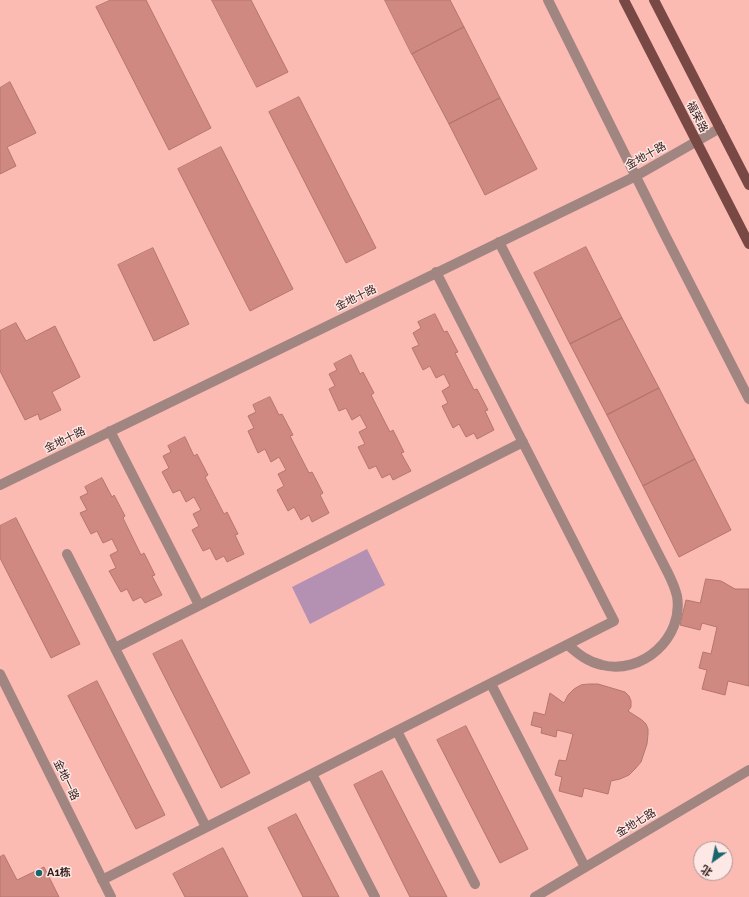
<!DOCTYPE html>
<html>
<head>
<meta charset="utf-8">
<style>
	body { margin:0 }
	#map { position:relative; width:749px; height:897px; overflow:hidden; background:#fbbab2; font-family:Raleway,"Noto Sans SC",sans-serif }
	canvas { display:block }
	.north { position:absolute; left:693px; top:841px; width:40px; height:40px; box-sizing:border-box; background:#fde8e5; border:1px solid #ac9693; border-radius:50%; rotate:213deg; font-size:11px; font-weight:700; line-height:16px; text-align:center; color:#331b18 }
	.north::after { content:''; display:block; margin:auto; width:14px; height:18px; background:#19656e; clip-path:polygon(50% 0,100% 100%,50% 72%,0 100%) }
</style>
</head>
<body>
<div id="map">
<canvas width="749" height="897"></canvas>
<div class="north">北</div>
</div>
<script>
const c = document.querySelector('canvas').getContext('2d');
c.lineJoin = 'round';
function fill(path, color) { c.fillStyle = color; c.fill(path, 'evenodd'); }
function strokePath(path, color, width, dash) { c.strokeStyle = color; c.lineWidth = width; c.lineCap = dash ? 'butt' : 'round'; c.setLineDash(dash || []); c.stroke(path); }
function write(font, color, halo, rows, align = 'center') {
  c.font = font + ' Raleway,"Noto Sans SC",sans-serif'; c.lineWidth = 3; c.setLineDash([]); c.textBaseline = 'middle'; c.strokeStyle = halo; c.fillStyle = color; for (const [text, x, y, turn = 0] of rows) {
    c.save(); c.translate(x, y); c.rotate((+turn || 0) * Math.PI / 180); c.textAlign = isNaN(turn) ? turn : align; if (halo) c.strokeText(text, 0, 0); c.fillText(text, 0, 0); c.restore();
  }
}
const green = new Path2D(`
	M367 549 385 585 310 624 292 587Z`);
const building = new Path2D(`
	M111 0H146L211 128 169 150 96 7Z
	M212 0H251L288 72 257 87Z
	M385 0H450L464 27 412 54Z
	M464 27 500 98 449 124 412 54Z
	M10 82 36 133 7 147 16 166 0 174V88Z
	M299 97 376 248 346 263 269 112Z
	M500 98 537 169 485 195 449 124Z
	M221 147 293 289 250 311 178 169Z
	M586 247 622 318 570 344 534 273Z
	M153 248 189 324 154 341 118 265Z
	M435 314 444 332 447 331 458 352 455 353 474 390 477 389 488 410 485 411 494 430 477 439 474 433 466 437 459 424 453 428 442 406 448 403 442 391 450 386 444 374 436 378 430 366 423 370 412 348 419 345 413 333 421 328 418 322Z
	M622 318 659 388 607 415 570 344Z
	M16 323 26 341 55 326 80 377 52 392 61 410 40 420 38 414 25 420 0 371V331Z
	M351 355 360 374 363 372 374 393 371 395 390 432 393 430 404 452 401 453 411 471 393 480 390 474 382 478 376 466 369 469 358 447 365 444 359 432 367 428 360 415 352 420 346 408 339 411 329 389 335 386 329 374 337 370 334 364Z
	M659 388 695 459 643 486 607 415Z
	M270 397 279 415 282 414 293 435 290 436 309 473 312 472 323 493 320 495 329 513 312 522 309 515 301 520 294 507 288 511 277 490 284 486 278 474 286 470 279 457 271 462 265 449 258 453 248 431 254 428 248 416 256 412 253 405Z
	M185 437 194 456 197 454 208 475 205 477 224 514 227 512 238 534 235 535 244 554 227 562 224 556 216 560 210 548 203 551 192 530 199 526 193 514 201 510 194 497 186 502 180 490 173 493 162 472 169 468 163 456 171 452 168 446Z
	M695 459 731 530 679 557 643 486Z
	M102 478 112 497 114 495 125 516 123 518 141 555 144 553 155 575 152 576 162 595 145 603 141 597 133 601 127 589 121 592 109 571 116 568 110 555 118 551 112 539 103 543 97 531 91 534 80 513 87 510 80 497 88 493 85 487Z
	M16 518 80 644 51 658 0 558V526Z
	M706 579 721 581 735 589H749V686L728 681 725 695 702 689 707 670 699 668 703 652 711 654 717 627 702 623 700 630 680 625 686 600 700 603Z
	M182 640 250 773 221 788 153 654Z
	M97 681 165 815 136 829 68 696Z
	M589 684H598L625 692 629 696 631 701V707L628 711 642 720 646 724 648 729V734L647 744 641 762 635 769 629 775 620 779 611 781 608 794 584 788 582 797 559 791 562 777 555 775 559 760 566 761 573 734 557 730 556 737 541 733 542 728 531 725 534 712 545 715 550 693 564 703 568 695 574 689 581 685Z
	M466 726 528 849 500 863 437 740Z
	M382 771 447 897H410L354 785Z
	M296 814 339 897H303L268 828Z
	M223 848 248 897H185L173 874Z
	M4 855 17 880 44 867 59 897H0V857Z`);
const minor = new Path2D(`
	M548 0 664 233 749 399
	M499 242 668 573C672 581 675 588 677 596 684 638 642 675 602 665 588 662 578 654 568 645
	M110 431 199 605
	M0 485 636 176 720 128
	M67 554 206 827
	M115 648 523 442
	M0 674 111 897
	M491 684 585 867
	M397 731 475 884
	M312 774 375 897
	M102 880 614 621 436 272
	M535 897 749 770`);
const major = new Path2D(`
	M624 0 749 244
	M654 0 749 185`);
const markers = [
	[39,873,4,"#19656e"]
];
const streetNames = [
	["福荣路",697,117,63],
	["金地十路",646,156,-29],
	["金地十路",356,298,-26],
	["金地十路",65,440,-26],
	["金地一路",66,780,64],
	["金地七路",636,823,-31]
];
const poiNames = [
	["A1栋",47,873]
];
fill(green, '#b491b3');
fill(building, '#d08981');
strokePath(building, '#b2766f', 1);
strokePath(minor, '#a08581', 10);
strokePath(major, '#784944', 10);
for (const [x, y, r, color] of markers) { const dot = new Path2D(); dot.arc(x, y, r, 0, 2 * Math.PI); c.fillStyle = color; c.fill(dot); strokePath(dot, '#fde8e5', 1.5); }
write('11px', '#331b18', '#fde8e5', streetNames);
write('bold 11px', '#331b18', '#fde8e5', poiNames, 'left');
</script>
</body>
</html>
